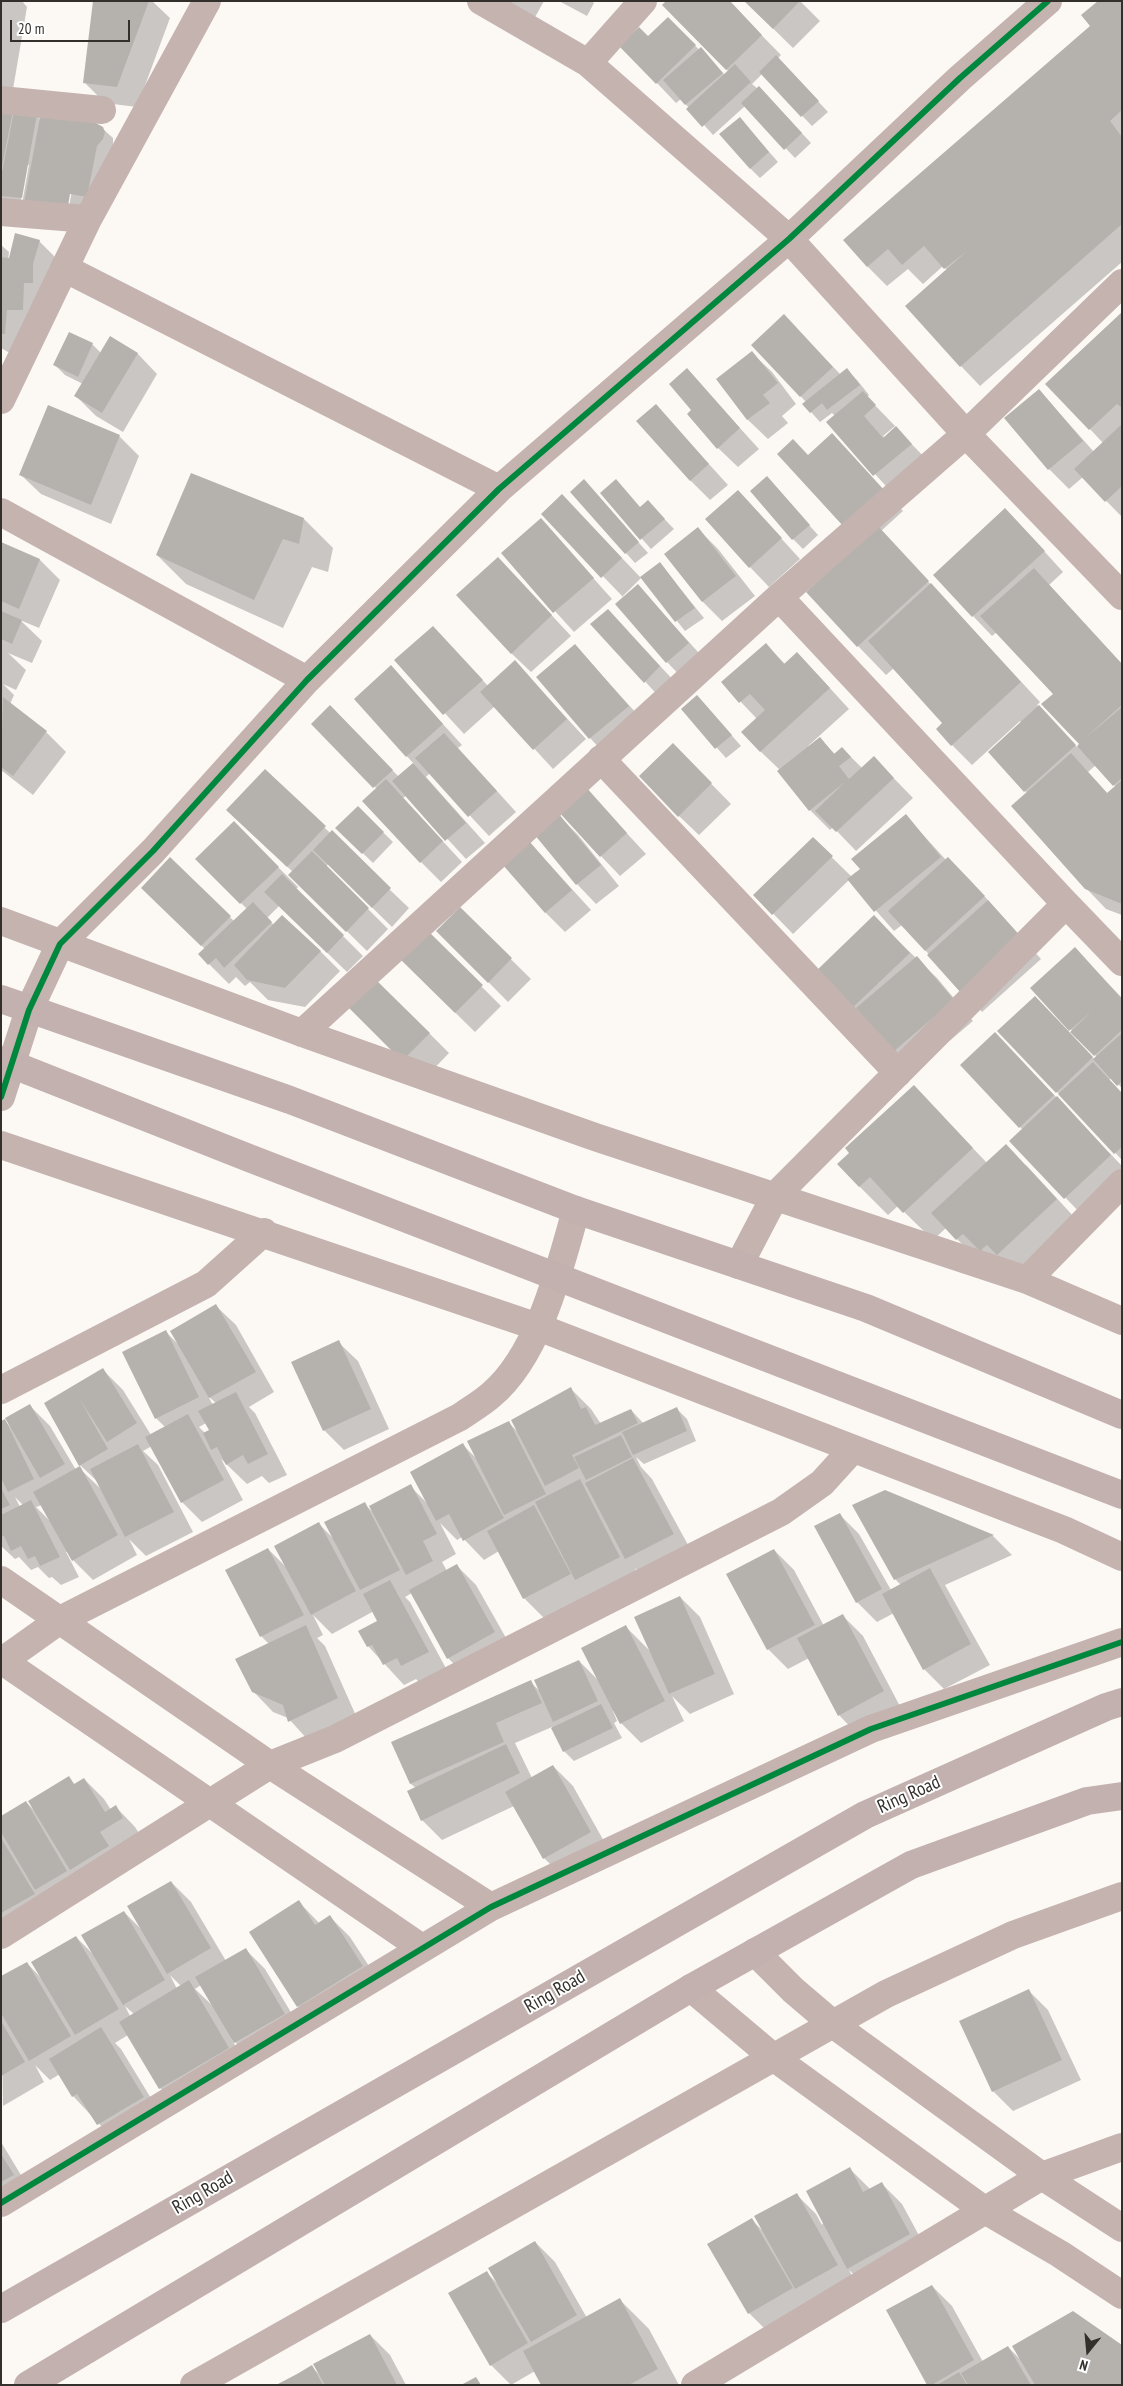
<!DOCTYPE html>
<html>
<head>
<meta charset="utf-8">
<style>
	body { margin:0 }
	#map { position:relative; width:1123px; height:2386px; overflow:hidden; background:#fcf8f4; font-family:"PT Sans Narrow",sans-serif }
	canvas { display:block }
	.frame { position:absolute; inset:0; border:2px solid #33302c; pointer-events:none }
	.north { position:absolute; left:1063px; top:2326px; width:50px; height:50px; -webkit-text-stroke:4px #fff; paint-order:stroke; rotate:197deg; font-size:14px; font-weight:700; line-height:20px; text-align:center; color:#33302c }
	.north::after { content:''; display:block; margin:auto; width:18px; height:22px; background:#33302c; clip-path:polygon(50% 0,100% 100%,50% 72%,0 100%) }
	.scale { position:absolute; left:10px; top:20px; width:120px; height:22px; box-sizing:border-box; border:2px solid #33302c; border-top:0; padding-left:6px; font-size:15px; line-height:18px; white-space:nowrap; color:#33302c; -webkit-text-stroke:4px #fff; paint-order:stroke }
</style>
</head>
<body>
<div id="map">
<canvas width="1123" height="2386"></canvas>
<div class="frame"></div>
<div class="north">N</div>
<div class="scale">20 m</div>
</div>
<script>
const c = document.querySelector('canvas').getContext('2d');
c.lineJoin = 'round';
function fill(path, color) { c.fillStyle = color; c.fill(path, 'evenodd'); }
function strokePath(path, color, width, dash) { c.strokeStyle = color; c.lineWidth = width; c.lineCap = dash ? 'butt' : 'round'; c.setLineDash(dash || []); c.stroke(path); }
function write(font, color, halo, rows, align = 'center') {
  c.font = font + ' "PT Sans Narrow",sans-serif'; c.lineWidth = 4; c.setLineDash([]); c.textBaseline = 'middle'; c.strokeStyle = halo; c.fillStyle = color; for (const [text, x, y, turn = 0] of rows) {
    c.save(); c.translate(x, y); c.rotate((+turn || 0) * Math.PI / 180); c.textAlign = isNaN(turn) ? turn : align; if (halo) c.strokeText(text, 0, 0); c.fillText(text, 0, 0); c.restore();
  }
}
const shadow = new Path2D(`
	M1 1H22L27 7 12 95 1 93Z
	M94 1H152L170 18 137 107 105 103 85 83Z
	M508 1H544L534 19Z
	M559 1H592L594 3 587 16Z
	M728 1 781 55 778 58 828 112 812 126 762 74 752 84 769 98 811 143 795 158 745 106 713 135 681 99 676 103 657 83 648 38 668 19 725 75 729 72 663 5Z
	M745 1H800L820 21 793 48Z
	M1122 1V262L980 386 961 366 947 270 943 266 923 284 908 269 887 286 867 266 1092 26Z
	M1 110 14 115 15 112 37 116 40 119 42 113 84 121 102 128 113 138V149L107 156 96 206 91 205 86 231 45 223 39 217 19 215 17 213 15 223 1 221ZM80 135H82L67 218H64ZM27 165H29L22 204H20Z
	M749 129 778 162 760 178 750 168Z
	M39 241 59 261 24 353 8 352 1 348V245L9 252 8 260Z
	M1122 313V517L1083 477 1069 489 1049 469 1039 390 1094 452 1103 443 1090 429Z
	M784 316 841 375 847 370 857 380 869 395 867 397 895 426 883 436 885 438 896 428 931 464 894 495 828 422 835 416 832 413 820 422 811 412 806 402 753 345Z
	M110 338 138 354 157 374 123 432 96 416 76 396 83 384 65 375 55 365 92 344 101 353Z
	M752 353 772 372 796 404 782 416 788 423 768 439 748 420 717 380Z
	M687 370 759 449 738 467 718 448 693 410Z
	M656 406 728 485 710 500 690 480Z
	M832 435 903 511 881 531 1040 702 1037 705 1077 747 1081 744 1054 694 997 632 992 636 973 616 1025 530 1063 572 1049 585 1122 664V915L1106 909 1086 888 1027 793 989 752 1021 723 1020 721 972 765 952 745 944 723 894 668 886 675 858 646 862 542 808 457ZM1096 765 1116 787 1108 794 1088 772Z
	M119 436 139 456 111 524 41 494 21 475Z
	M776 488 818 535 803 549 793 539Z
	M593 491 648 553 635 563 571 492Z
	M738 491 800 559 769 587 750 567Z
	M602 494 640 508 648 502 674 529 651 549Z
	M543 514 582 516 641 578 660 564 704 618 685 631 642 577 623 596 624 598 638 586 708 663 686 682 667 662 624 598Z
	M304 519 333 548 328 572 312 567 283 628 186 584 157 555Z
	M541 520 612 599 574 632 503 554Z
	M698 529 718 549 755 596 722 621 702 601Z
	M1 543 40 560 60 580 39 628 20 620 42 641 32 663 8 653 26 670 16 690 3 684 14 695 10 704 46 732 66 752 33 795 1 770Z
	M517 578 571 636 531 672 511 653Z
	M608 611 679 686 664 702 592 624Z
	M433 627 488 686 515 662 586 739 553 769 495 706 464 734 396 660Z
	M766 645 785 664 817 674 849 709 808 746 809 747 820 739 835 754 842 748 863 769 874 758 913 798 856 851 833 827 830 830 810 810 780 770 760 751 757 719 723 683Z
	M575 646 648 726 609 758 590 738Z
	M391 667 462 745 458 748 516 812 489 836 430 773 426 777 485 843 466 859 407 795 403 798 462 862 441 882 421 862 377 789 312 724 330 707 399 777 414 764 355 699Z
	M697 696 741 746 726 758 682 709Z
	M673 745 731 804 699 835 679 816Z
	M265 771 409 908 392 927 328 864 326 867 388 929 367 951 310 895 293 872 248 830Z
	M585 788 646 854 620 876 601 856Z
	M358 808 393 842 373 863 337 828Z
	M558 815 578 835 619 886 596 904 577 884Z
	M906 816 946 860 968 878 1041 959 982 1012 902 925 894 931 849 880 793 934 755 895 813 839 852 877 861 870Z
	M234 823 298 887 296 889 363 956 347 972 279 906 267 918 274 925 320 951 340 971 305 1007 268 1000 250 982 245 986 236 977 229 984 199 954 205 949 142 888 170 859 234 921 247 909 197 859Z
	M529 842 591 910 565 932 545 912Z
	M460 909 531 979 508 1002 438 931Z
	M428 933 501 1006 475 1032 421 979Z
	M894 937 937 978 973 1021 914 1071 849 1010Z
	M1075 949 1122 998V1088L1112 1078 1109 1080 1122 1094V1160L999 1031 1055 1017 1095 1060 1097 1057 1032 988Z
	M348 1006 429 1033 449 1053 423 1080Z
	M1015 1054 1122 1166V1183L1085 1218 1011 1141 1023 1130 961 1065Z
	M914 1086 987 1163 1026 1165 1076 1219 1018 1274 977 1259 946 1228 933 1240 898 1206 888 1215 859 1186Z
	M216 1306 236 1325 274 1392 249 1407 255 1413 287 1475 269 1483 262 1476 247 1484 221 1459 243 1500 202 1522 182 1502 152 1446 143 1451 158 1465 193 1532 146 1556 129 1539 137 1555 93 1580 73 1560 68 1551 66 1552 79 1577 61 1585 52 1577 49 1578 38 1567 31 1570 19 1557 15 1559 1 1546V1423L5 1421 11 1427 30 1406 50 1426 76 1470 79 1468 101 1489 98 1482 80 1465 46 1403 103 1370 123 1390 151 1435 166 1428 156 1418 166 1332 177 1343ZM208 1396 216 1403 213 1405ZM206 1423 210 1431 205 1433 199 1427ZM15 1497 23 1505 20 1507ZM42 1505 50 1521 36 1507Z
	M338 1342 358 1361 389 1429 344 1450 324 1430Z
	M571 1389 591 1409 601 1424 631 1410 644 1424 677 1409 687 1419 696 1441 644 1464 636 1457 641 1467 652 1479 693 1554 646 1579 635 1568 639 1578 544 1618 524 1598 499 1551 484 1560 462 1537 457 1540 440 1523 456 1554 442 1562 447 1571 456 1565 476 1585 514 1652 468 1678 448 1658 412 1593 405 1597 410 1602 448 1672 422 1685 416 1679 404 1685 368 1646 379 1621 374 1611 332 1634 313 1615 323 1635 317 1638 325 1646 357 1718 309 1741 288 1718 273 1712 253 1691 269 1644 261 1636 268 1549 286 1567 319 1524 333 1538 364 1504 374 1513 410 1486 427 1503 463 1445 477 1459 508 1422 518 1432Z
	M885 1492 993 1536 1012 1555 945 1585 990 1665 944 1689 924 1669 894 1613 877 1622 857 1602 816 1527 839 1514 859 1534 891 1590 901 1585 895 1579Z
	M774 1550 794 1570 824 1626 843 1616 863 1636 903 1712 858 1735 839 1715 809 1658 788 1669 768 1649Z
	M680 1597 700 1617 734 1694 690 1714 672 1696 684 1721 641 1743 621 1723 615 1710 613 1711 617 1721 614 1723 622 1738 574 1761 564 1751 552 1727 515 1743 532 1778 553 1766 573 1786 610 1852 564 1878 544 1858 514 1806 442 1840 422 1820 416 1788 411 1784 393 1743 530 1682 540 1691 579 1661 599 1681 626 1627 650 1651Z
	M68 1778 75 1785 84 1779 104 1799 111 1810 116 1807 135 1827 142 1838 1 1933V1817L26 1802 35 1811Z
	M171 1882 191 1902 226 1961 245 1949 265 1969 304 2034 255 2062 231 2038 248 2068 180 2108 160 2088 128 2035 115 2043 121 2049 163 2118 118 2144 73 2096 60 2074 50 2080 35 2065 44 2082 3 2106 1 1978 27 1963 41 1978 76 1937 93 1954 124 1912 141 1929ZM170 1975 181 1986 177 1989ZM201 1985 213 2006 195 1989ZM125 2006 134 2014 130 2016Z
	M299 1902 320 1924 330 1917 350 1937 382 1986 318 2026 298 2006Z
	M1028 1990 1048 2010 1081 2080 1013 2111 993 2091Z
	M1 2142 33 2195 1 2212Z
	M850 2169 870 2189 882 2184 902 2204 929 2254 868 2288 849 2270 857 2285 769 2333 749 2313 751 2219 762 2230 796 2194 816 2214 822 2225Z
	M535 2242 555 2262 587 2318 620 2300 649 2329 679 2385H543L535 2371 511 2385 491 2365 486 2272 498 2284Z
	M932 2286 952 2306 983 2362 1008 2347 1019 2358 1122 2385H929Z
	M370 2335 390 2355 406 2385H278L312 2367 320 2375Z`);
const building = new Path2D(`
	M93 1H149L117 87 83 83Z
	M666 1H730L762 35 726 70 662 5Z
	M744 1H800L773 29Z
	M1098 1H1122V110L1110 121 1122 137V224L960 367 905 306 967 251 944 269 924 246 902 265 888 249 867 267 843 240 1090 26 1081 15Z
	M668 17 696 45 656 84 619 46 639 27 648 36Z
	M701 47 723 73 685 105 663 80Z
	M776 55 819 101 801 117 759 72Z
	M735 64 751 82 702 127 686 109Z
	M759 86 802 133 784 150 741 103Z
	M1 109 13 111 2 166H1Z
	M14 111 37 114 22 198 1 196V177Z
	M41 112 94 122 103 127 105 132 103 139 97 146 87 197 70 194 67 212 24 203Z
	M740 117 769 152 750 169 719 134Z
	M15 233 40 240 33 264V283H24L23 310H7L5 334H1V257L9 258Z
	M1122 312V408L1117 404 1089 430 1045 384Z
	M784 314 833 367 800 397 751 345Z
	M69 332 93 343 78 377 53 365Z
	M110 336 138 353 102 413 74 396Z
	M752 351 778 383 763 395 770 403 747 420 716 379Z
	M687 368 740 428 717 449 687 414 691 410 669 384Z
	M847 368 860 385 827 410 822 403 810 413 802 404Z
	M1039 389 1083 441 1048 470 1004 418Z
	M863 391 876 405 864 416 883 438 896 426 912 444 873 476 826 422Z
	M656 404 709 464 690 481 636 421Z
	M48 405 120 435 91 505 19 475Z
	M1122 424V486L1105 502 1074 469Z
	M832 433 885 491 844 527 777 454 793 439 808 455Z
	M191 473 304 518 299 544 283 539 254 600 156 555Z
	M767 476 810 525 792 540 750 491Z
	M584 479 639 542 625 554 570 492Z
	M616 479 640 507 648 500 665 519 640 540 600 493Z
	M738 490 782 538 749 568 705 519Z
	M562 494 622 558 601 578 541 514Z
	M1005 508 1045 551 972 617 933 575Z
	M541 518 594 578 553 613 501 553Z
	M878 526 929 581 857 647 806 592Z
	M698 527 736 576 702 602 664 554Z
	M1 542 40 559 19 609 1 601Z
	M498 557 552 615 511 654 456 595Z
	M660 562 695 608 675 622 640 577Z
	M1034 568 1122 664V705L1084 739 1122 707V778L1113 786 1077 746 1079 744 1041 704 1053 694 980 616Z
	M931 583 1021 682 951 746 936 729 942 723 868 641Z
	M638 584 689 643 666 663 615 604Z
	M608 609 660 666 644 683 590 624Z
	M1 611 22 620 12 644 1 639Z
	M433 626 483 680 443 715 394 660Z
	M766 643 784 664 797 652 830 688 760 752 741 732 765 710 750 694 739 703 721 682Z
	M575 644 629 706 589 739 536 677Z
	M515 660 567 719 533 750 480 692Z
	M391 665 443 724 406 757 354 699Z
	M697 695 732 735 715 749 681 709Z
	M3 697 47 731 13 776 1 767Z
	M330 705 393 770 373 788 311 724Z
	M1039 705 1076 745 1024 792 988 752Z
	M444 733 497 791 468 817 415 758Z
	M820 737 834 754 842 747 851 757 839 766 849 779 874 756 894 778 836 832 815 811 845 782 809 811 777 771Z
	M673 743 712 783 678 817 639 776Z
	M1071 753 1107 793 1122 780V904L1085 889 1011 806Z
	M413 763 466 823 445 841 392 781Z
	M265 769 326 826 287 867 226 810Z
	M386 779 443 841 420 863 362 801Z
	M585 786 627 833 600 857 557 810Z
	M358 806 384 832 362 854 335 828Z
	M558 813 601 865 576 885 534 834Z
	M906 814 941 857 874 912 847 879 860 869 851 859Z
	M234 821 279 867 240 904 195 859Z
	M332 830 391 888 372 908 313 850Z
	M813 837 833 856 772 915 753 895Z
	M529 841 572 890 545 913 502 864Z
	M312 851 369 908 346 932 288 875Z
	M170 857 231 916 201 946 141 888Z
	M948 857 985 896 925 951 888 911Z
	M282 874 344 935 327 953 264 892Z
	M988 900 1022 938 961 993 927 955Z
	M253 902 272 922 224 968 216 958 208 965 198 954Z
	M460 907 512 958 488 983 436 931Z
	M282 915 321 951 285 988 247 980 234 965Z
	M874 915 910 953 849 1011 813 974Z
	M428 931 483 985 455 1013 400 959Z
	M1075 947 1122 999V1030L1094 1056 1070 1032 1092 1011 1069 1031 1030 988Z
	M917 956 954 1000 893 1052 856 1008Z
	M374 978 430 1033 402 1061 347 1006Z
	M1035 996 1093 1057 1056 1093 997 1031Z
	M995 1032 1054 1095 1019 1128 960 1065Z
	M1122 1033V1081L1117 1086 1093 1059Z
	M1093 1062 1122 1093V1147L1114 1154 1058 1094Z
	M914 1085 973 1148 903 1213 870 1177 859 1187 837 1164 849 1153 845 1148Z
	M1057 1096 1111 1155 1064 1199 1009 1141Z
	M1006 1144 1057 1199 997 1255 987 1245 980 1251 963 1234 956 1240 931 1213Z
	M216 1304 256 1372 209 1398 170 1331Z
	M166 1330 199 1397 155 1419 122 1352Z
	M339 1340 371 1409 323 1431 291 1362Z
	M103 1368 137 1423 107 1442 79 1398 108 1449 79 1466 44 1403Z
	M571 1387 581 1409 586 1407 595 1425 631 1409 638 1423 572 1455 579 1468 545 1486 511 1420Z
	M236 1392 268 1454 248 1464 243 1455 226 1465 217 1447 211 1450 203 1433 209 1430 198 1411Z
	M30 1404 65 1464 40 1478 5 1418Z
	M677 1407 687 1431 633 1455 622 1432Z
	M188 1414 224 1480 181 1503 145 1437Z
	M5 1419 34 1479 8 1492 1 1478V1421Z
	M509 1421 546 1494 504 1515 467 1441Z
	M621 1435 632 1457 586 1480 574 1457Z
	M463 1443 504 1518 463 1541 449 1514 436 1521 410 1472Z
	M138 1444 174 1512 125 1537 90 1469Z
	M633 1458 674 1534 625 1559 585 1483Z
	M80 1466 118 1535 72 1561 33 1492Z
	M580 1479 620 1557 575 1580 535 1502Z
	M411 1484 437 1534 423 1541 433 1561 406 1575 369 1506Z
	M1 1488 10 1505 1 1509Z
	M885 1490 994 1535 894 1580 852 1505Z
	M31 1500 60 1557 40 1566 35 1556 28 1559 21 1546 11 1551 4 1536 1 1537V1515Z
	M365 1502 400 1570 360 1590 324 1522Z
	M534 1505 571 1574 523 1599 487 1531Z
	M840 1513 882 1589 856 1603 814 1526Z
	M319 1522 356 1591 311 1615 274 1546Z
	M268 1548 304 1615 260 1637 225 1570Z
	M774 1549 815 1625 767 1650 726 1574Z
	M457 1564 495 1632 447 1659 409 1590Z
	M930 1568 971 1644 923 1670 882 1594Z
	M390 1580 429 1652 401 1666 397 1658 383 1665 372 1645 367 1647 358 1631 377 1621 363 1594Z
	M680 1596 715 1674 669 1694 634 1617Z
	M843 1614 884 1691 838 1716 797 1638Z
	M306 1625 338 1698 288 1722 283 1705 252 1692 235 1659Z
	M626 1625 665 1701 620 1724 581 1648Z
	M579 1660 598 1701 553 1722 534 1680Z
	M531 1680 542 1703 496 1723 504 1742 410 1784 391 1742Z
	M601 1704 613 1728 563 1752 551 1728Z
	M506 1744 520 1773 421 1821 407 1791Z
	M553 1765 591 1832 543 1859 505 1792Z
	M69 1776 74 1784 84 1778 105 1812 116 1805 123 1818 100 1832 109 1846 70 1870 28 1801Z
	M26 1801 67 1871 35 1890 1 1832V1816Z
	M1 1838 35 1894 1 1913Z
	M171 1881 211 1948 167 1974 127 1906Z
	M299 1900 315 1925 330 1915 363 1966 297 2007 249 1932Z
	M124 1911 165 1980 123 2005 81 1935Z
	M76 1936 119 2009 75 2035 31 1962Z
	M246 1948 285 2014 234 2043 195 1977Z
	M27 1962 71 2036 29 2061 1 2013V1976Z
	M189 1980 229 2048 159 2089 119 2022Z
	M1029 1989 1062 2060 992 2092 959 2021Z
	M1 2021 25 2062 1 2076Z
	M101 2027 144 2097 97 2125 77 2094 72 2097 49 2059Z
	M1 2154 14 2175 1 2182Z
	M850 2167 863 2192 882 2182 910 2234 847 2269 806 2191Z
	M797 2193 838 2265 795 2289 754 2216Z
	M752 2218 793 2288 748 2314 707 2244Z
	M535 2241 577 2315 531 2342 488 2268Z
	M487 2271 528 2343 490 2366 448 2293Z
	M932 2285 974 2360 932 2385H927L886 2310Z
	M620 2298 658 2369 629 2385H541L523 2351Z
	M1073 2311 1122 2345V2385H1035L1012 2346Z
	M370 2334 397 2385H325L313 2364Z
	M1008 2346 1031 2385H968L961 2373Z
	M312 2365 323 2385H276L297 2374Z
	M959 2372 967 2385H937Z
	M476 2377 481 2385H461Z`);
const minor = new Path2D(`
	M481 1 588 63
	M643 1 588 63 789 239 966 434 1122 283
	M1 100 102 110
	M1 212 88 219
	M64 268 499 489
	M1 400 88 219 207 1
	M1 512 307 680
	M779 597 966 434 1122 596
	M601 759 898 1073
	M1 921 302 1033 595 1137 1027 1280 1122 1321
	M302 1033 779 597 1066 904
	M1 1097 29 1010 60 944 153 851 307 680 499 489 789 239 960 78 1048 1
	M1 1145 538 1327 1064 1530 1122 1557
	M739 1265 775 1196 1066 904 1122 962
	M1027 1280 1122 1183
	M1 1390 206 1284 264 1232
	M1 1580 270 1765 491 1907
	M1 1660 422 1948
	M1 1662 60 1620 460 1417C470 1410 482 1403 491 1395 539 1355 560 1267 576 1210
	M1 1935 270 1765 335 1739 781 1512 822 1483 852 1450
	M755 1952 793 1990 834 2025 1042 2176 1122 2228
	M691 1988 773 2057 983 2209 1060 2254 1122 2295
	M1 2203 491 1907 871 1729 1122 1642
	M194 2385 886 1994 1013 1935 1122 1896
	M695 2385 1042 2176 1122 2147`);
const secondary = new Path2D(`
	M1 999 290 1100 576 1210 866 1308 1122 1415
	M1 1060 249 1158 1122 1495
	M1 2309 865 1815 1106 1707 1122 1702
	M28 2385 691 1988 911 1865 1087 1801 1122 1796`);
const cycleway = new Path2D(`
	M1 1097 29 1010 60 944 153 851 307 680 499 489 789 239 960 78 1048 1
	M1 2203 491 1907 871 1729 1122 1642`);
const streetNames = [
	["Ring Road",909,1795,-24],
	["Ring Road",555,1992,-30],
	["Ring Road",203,2193,-30]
];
fill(shadow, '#0003');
fill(building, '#b5b2ae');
strokePath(minor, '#c4b3af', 28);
strokePath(secondary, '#c2b1ae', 28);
strokePath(cycleway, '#00873e', 6);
write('19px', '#33302c', '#fff', streetNames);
</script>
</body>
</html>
